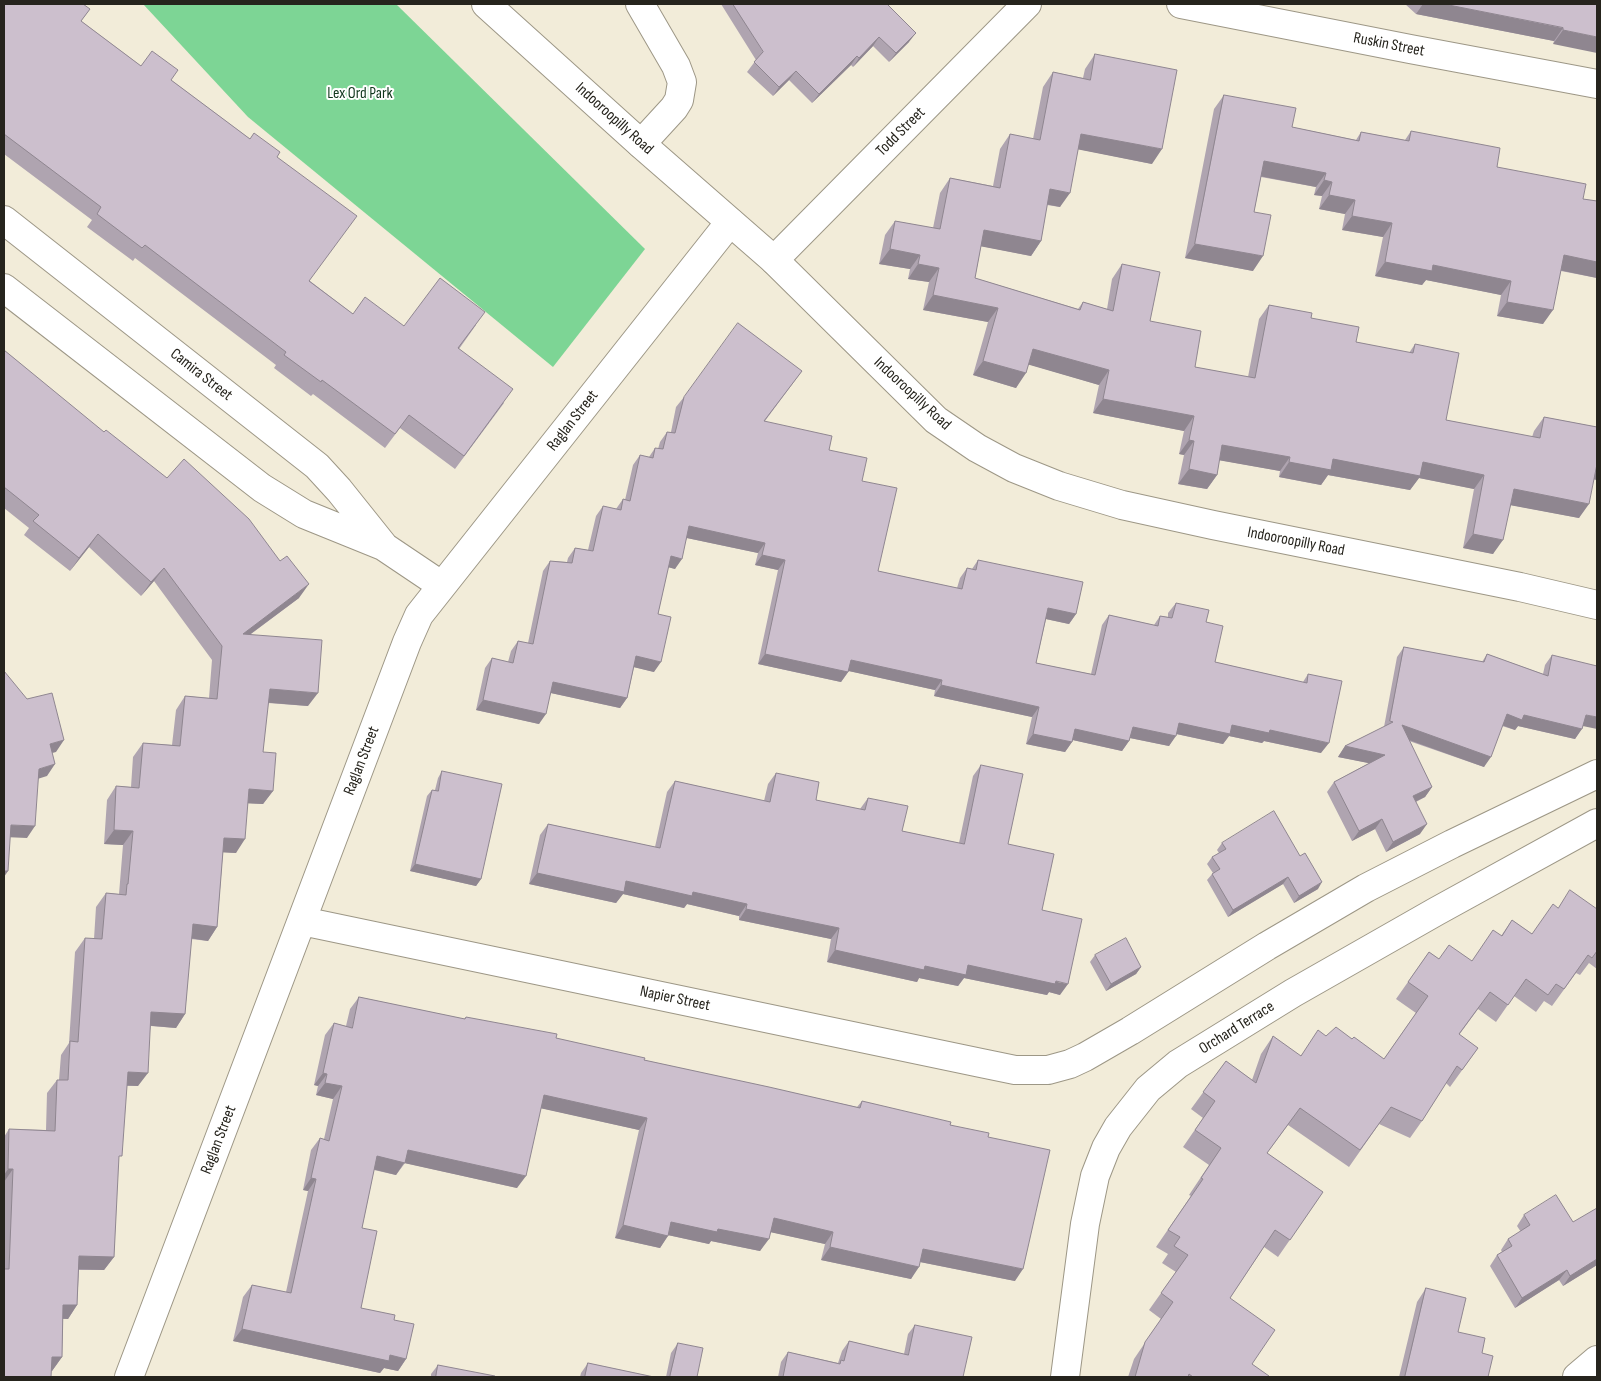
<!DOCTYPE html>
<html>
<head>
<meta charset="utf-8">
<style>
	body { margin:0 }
	#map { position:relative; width:1601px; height:1381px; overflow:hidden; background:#f2ecd9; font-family:"Sofia Sans Condensed",sans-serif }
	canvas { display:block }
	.frame { position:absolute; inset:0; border:5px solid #26241d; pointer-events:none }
</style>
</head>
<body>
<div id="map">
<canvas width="1601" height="1381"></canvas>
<div class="frame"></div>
</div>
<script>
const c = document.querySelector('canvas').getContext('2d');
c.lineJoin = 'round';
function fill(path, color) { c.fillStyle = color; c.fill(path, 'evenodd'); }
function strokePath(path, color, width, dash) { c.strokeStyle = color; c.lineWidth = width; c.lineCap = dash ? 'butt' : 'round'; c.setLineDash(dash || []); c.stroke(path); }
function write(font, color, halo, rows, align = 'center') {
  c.font = font + ' "Sofia Sans Condensed",sans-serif'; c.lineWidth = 4; c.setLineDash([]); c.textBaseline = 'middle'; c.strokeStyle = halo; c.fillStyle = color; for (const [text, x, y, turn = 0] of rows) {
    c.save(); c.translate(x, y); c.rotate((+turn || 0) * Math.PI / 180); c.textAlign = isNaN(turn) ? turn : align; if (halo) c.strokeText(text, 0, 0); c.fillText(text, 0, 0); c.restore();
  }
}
const green = new Path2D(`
	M143 4H396L645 249 553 367 248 117Z`);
const street = new Path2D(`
	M640 4 676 66 682 82 679 100 674 108 641 144
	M1181 4 1410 49 1597 84
	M4 220 317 466 339 490 383 545
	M774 260 1027 4
	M4 288 262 488 304 514 383 546 441 585
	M302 921 981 1063 1015 1070H1048L1070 1064 1085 1057 1130 1031 1267 946 1366 888 1452 844 1597 774
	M129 1377 407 642 419 615 730 222
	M1065 1377 1085 1224 1095 1176 1106 1148 1118 1127 1148 1089 1178 1064 1293 993 1437 911 1597 823`);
const secondary = new Path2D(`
	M486 4 641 144 774 260 936 420 977 448 1014 468 1059 486 1122 505 1213 525 1520 587 1597 605
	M1577 1377 1597 1360`);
const wall = new Path2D(`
	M4 4 90 9 81 21 141 66 171 80 250 139 277 157 310 281 353 314 404 326 476 325 459 349 504 403 455 469 400 428 385 448 313 394 311 396 274 368 276 365 135 258 133 261 87 227 92 220 4 154Z
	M721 4H887L909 42 889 62 873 46 853 67 851 65 812 103 789 80 773 96 747 72 756 60Z
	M1405 4H1597L1553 44 1554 41 1416 14Z
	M1095 54 1152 164 1078 149 1060 207 1047 205 1041 241 1031 256 981 246 975 278 1078 309 1083 302 1107 309 1112 279 1122 264 1150 321 1195 367 1248 377 1259 319 1269 305 1311 318 1356 342 1409 353 1415 344 1446 420 1532 437 1534 431 1544 417 1597 427V480L1594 479 1579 518 1511 505 1493 554 1463 548 1474 489 1419 478 1410 490 1328 475 1321 485 1279 477 1280 471 1219 460 1217 475 1207 489 1178 484 1184 455 1179 454 1184 431 1093 413 1099 385 1028 364 1016 388 973 375 988 322 923 310 929 282 908 279 910 269 879 264 885 235 895 221 933 228 940 193 950 178 993 186 1000 149 1010 134 1033 139 1043 87 1053 72 1083 78 1085 69Z
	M1224 95 1292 127 1356 140 1361 132 1405 140 1411 131 1497 167 1583 199 1597 201V278L1561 271 1543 324 1497 316 1501 295 1426 280 1422 285 1375 276 1383 237 1342 230 1345 214 1319 209 1322 196 1314 195 1316 187 1261 177 1254 212 1253 271 1185 258 1214 109Z
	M4 350 299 598 251 634 308 706 268 703 263 752 273 791 263 804 248 803 236 853 223 852 217 927 208 941 191 939 185 1014 176 1028 151 1026 138 1086H127L118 1161 114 1257 104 1270H79L77 1305 68 1319H63L62 1357 52 1371 4 1377V1137L9 1129 46 1130 47 1093 57 1080H59L61 1055 69 1043 75 952 85 938 94 939 96 907 106 893 119 894 123 845 104 844 107 800 116 786 131 787 133 757 143 743 172 745 176 710 185 696 209 698 212 660 154 581 141 596 89 547 70 571 24 535 29 528 4 508Z
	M802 371 765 421 829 450 862 481 878 571 957 588 960 578 967 568 972 569 978 560 1076 614 1069 624 1046 619 1036 663 1091 674 1102 625 1109 615 1154 625 1160 616 1168 617V613L1176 603 1206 622 1215 662 1303 682 1308 674 1321 753 1264 741 1262 743 1229 736 1223 744 1176 734 1169 746 1130 738 1129 741 1122 751 1073 740 1072 742 1065 752 1026 744 1032 717 934 696 935 690 849 671 841 682 758 664 778 570 755 565 758 553 687 538 675 569 668 567 658 614 654 672 634 667 627 698 620 708 551 693 539 724 476 710 485 668 492 658 508 662 511 651 518 641 528 643 543 571 550 561 567 562 568 558 575 548 588 550 596 516 603 506 616 509 623 499 625 500 633 465 640 455 649 457 655 448 658 449 660 442 667 432H671L676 407 684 397Z
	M1404 647 1482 662 1487 654 1543 674 1545 665 1552 655 1583 726 1575 739 1518 726 1515 730 1502 726 1484 767 1409 741 1432 787 1425 797 1416 802 1420 834 1386 852 1375 829 1352 841 1327 792 1334 782 1369 763 1338 757 1345 746 1384 727 1397 657Z
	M981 765 1008 844 1042 910 1060 995 1049 992 1047 995 964 978 958 986 919 978 917 982 827 962 831 939 739 920V916L687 904 684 908 623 894 616 903 529 884 540 835 548 824 655 847 667 792 675 781 764 801 768 784 776 773 816 800 860 809 868 798 902 831 959 843 973 776Z
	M442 771 481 879 476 886 410 871 427 796 432 790H435L438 778Z
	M1222 843 1318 889 1294 903 1283 884 1228 917 1207 880 1213 873 1207 864 1212 857 1219 853 1217 850Z
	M1558 908 1597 909V969L1589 963 1580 975 1576 973 1552 1006 1544 1001 1536 1012 1514 996 1496 1022 1478 1009 1459 1035 1478 1048 1450 1087 1446 1083 1422 1121 1410 1138 1379 1124 1349 1167 1288 1125 1267 1153 1323 1192 1278 1257 1264 1247 1230 1298 1252 1364 1268 1377H1128L1134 1359 1161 1319 1149 1310 1176 1272 1162 1263 1168 1254 1156 1247 1191 1196 1189 1195 1209 1165 1183 1147 1203 1118 1191 1109 1226 1061 1252 1080 1261 1054 1273 1036 1300 1056 1326 1036 1352 1039 1384 1059 1416 1013 1396 999 1429 952 1439 959 1472 961 1501 936 1512 920 1532 934Z
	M1095 955 1141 967 1136 974 1106 991 1090 962Z
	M359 997 464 1019 466 1017 556 1038 644 1060 857 1107 862 1101 950 1125 988 1137 1015 1281 920 1262 911 1279 821 1260 825 1244 771 1232 760 1251 711 1241 709 1244 668 1235 660 1248 615 1238 639 1130 541 1108 517 1188 405 1163 396 1175 374 1170 362 1228 361 1308 394 1320 406 1359 398 1371 384 1368 380 1373 233 1341 243 1297 252 1285 286 1292 308 1191 303 1190 311 1150 320 1138 324 1139 333 1099 316 1095 318 1086 314 1085 325 1035 334 1023 346 1026 350 1009Z
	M1524 1215 1597 1265 1563 1286 1559 1280 1515 1308 1490 1266 1497 1255 1502 1252 1501 1250 1508 1239 1521 1232 1517 1226Z
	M1426 1288 1458 1332 1482 1353 1488 1377H1399L1417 1302Z
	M915 1325 963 1377H778L781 1362 788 1352 838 1363 842 1351 849 1341 904 1354 908 1334Z
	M678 1343 697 1377H666L671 1353Z
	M588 1363 654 1377H580L581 1373Z
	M438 1365 494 1377H431V1374Z`);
const shadedWall = new Path2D(`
	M1423 4H1444L1563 28 1554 41 1416 14Z
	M1563 30 1597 37V53L1553 44Z
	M916 33 909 42 889 62 896 53Z
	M879 37 873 46 853 67 859 58Z
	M857 56 851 65 812 103 819 94Z
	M796 71 789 80 773 96 779 87Z
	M1081 134 1162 149 1152 164 1071 148Z
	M1264 161 1326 173 1316 187 1254 175Z
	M1324 180 1332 182 1322 196 1314 195Z
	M1050 189 1070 193 1060 207 1040 203Z
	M1329 195 1355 200 1345 214 1319 209Z
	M1352 216 1392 223 1383 237 1342 230Z
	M984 230 1041 241 1031 256 974 245Z
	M1195 244 1263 256 1253 271 1185 258Z
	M890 249 920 255 910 269 879 264Z
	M1564 255 1597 262V278L1554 269Z
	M1385 262 1433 265 1511 281 1501 295 1426 280 1422 285 1375 276Z
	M918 264 939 268 929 282 908 279Z
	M933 295 998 308 988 322 923 310Z
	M1507 302 1553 310 1543 324 1497 316Z
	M1033 349 1109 370 1099 385 1023 363Z
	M983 361 1026 373 1016 388 973 375Z
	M1103 399 1194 416 1184 431 1093 413Z
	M1189 440 1194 441 1184 455 1179 454Z
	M1222 445 1290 457 1280 471 1212 459Z
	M1333 459 1423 462 1484 475 1474 489 1419 478 1410 490 1328 475 1321 485 1279 477 1289 462Z
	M1597 464V480L1587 478Z
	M1189 469 1217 475 1207 489 1178 484Z
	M1514 489 1589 504 1579 518 1504 504Z
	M689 526 765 543 758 553 682 537Z
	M98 534 89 547 70 571 79 558Z
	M1473 534 1503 540 1493 554 1463 548Z
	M762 555 785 560 778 570 755 565Z
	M671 556 682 559 675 569 664 566Z
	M164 568 154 581 141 596 151 582Z
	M309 584 299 598 233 647 243 634Z
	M1048 608 1076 614 1069 624 1041 618Z
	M765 654 848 672 841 682 758 664Z
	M636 656 661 662 654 672 629 666Z
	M851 660 942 680 935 690 844 670Z
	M553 682 627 698 620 708 546 692Z
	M941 685 1039 707 1032 717 934 696Z
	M270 689 318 693 308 706 260 702Z
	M483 700 546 714 539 724 476 710Z
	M1507 714 1524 715 1582 729 1575 739 1518 726 1515 730 1499 724Z
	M1586 715 1597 717V729L1578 725Z
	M1179 723 1232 725 1270 730 1329 743 1321 753 1264 741 1262 743 1229 736 1223 744 1172 733Z
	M1402 725 1491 757 1484 767 1395 735Z
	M1133 727 1176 736 1169 746 1125 737Z
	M1075 729 1129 741 1122 751 1068 739Z
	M1033 734 1072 742 1065 752 1026 744Z
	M64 740 56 752 41 756 50 744Z
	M1345 746 1385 755 1378 765 1338 757Z
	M55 764 47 776 31 781 39 769Z
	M1432 787 1425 797 1406 806 1413 796Z
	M249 789 273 791 263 804 239 803Z
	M1382 819 1375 829 1352 841 1359 831Z
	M1427 824 1420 834 1386 852 1393 842Z
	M11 825 35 826 27 838 4 837Z
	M114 830 133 831 123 845 104 844Z
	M224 838 245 839 236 853 215 852Z
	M415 864 481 879 476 886 410 871Z
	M4 871H8L4 877Z
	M537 873 626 881 693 892 747 904 739 916 687 904 684 908 623 894 616 903 529 884Z
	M1288 877 1283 884 1228 917 1233 910Z
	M1322 882 1318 889 1294 903 1299 896Z
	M746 909 839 928 831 939 739 920Z
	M193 924 217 927 208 941 183 937Z
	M835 950 925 966 968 965 1068 984 1060 995 1049 992 1047 995 964 978 958 986 919 978 917 982 827 962Z
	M1141 967 1136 974 1106 991 1111 984Z
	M151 1012 185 1014 176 1028 142 1025Z
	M128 1072 148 1073 138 1086 119 1085Z
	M323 1073 327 1074 318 1086 314 1085Z
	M325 1083 342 1086 333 1099 316 1095Z
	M544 1095 647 1118 639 1130 535 1107Z
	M408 1150 526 1176 517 1188 404 1163 396 1175 368 1168 377 1156Z
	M8 1169H13L4 1182V1175Z
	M311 1178 316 1179 308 1191 303 1190Z
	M774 1218 833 1232 825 1244 765 1231Z
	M671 1222 718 1229 769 1239 760 1251 711 1241 709 1244 663 1234Z
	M623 1225 668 1236 660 1248 615 1238Z
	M830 1247 919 1267 911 1279 821 1260Z
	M923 1249 1023 1269 1015 1281 915 1261Z
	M79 1256 114 1257 104 1270 70 1269Z
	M1597 1259V1265L1563 1286 1570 1276Z
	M1567 1270 1559 1280 1515 1308 1522 1298Z
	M63 1305H77L68 1319 54 1318Z
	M242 1329 390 1355 406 1359 398 1371 384 1368 380 1373 233 1341Z
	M52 1357H62L52 1371H42Z`);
const building = new Path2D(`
	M4 4H83L90 9 81 21 141 66 152 51 178 70 171 80 250 139 254 133 280 152 277 157 357 216 309 281 353 314 365 297 404 326 440 278 485 312 458 348 513 389 464 456 409 415 395 434 322 380 321 382 284 355 286 352 145 245 142 248 97 214 101 207 4 134Z
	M733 4H887L916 33 896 53 879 37 859 58 857 56 819 94 796 71 779 87 754 62 763 52Z
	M1444 4H1597V37L1563 30V28Z
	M1095 54 1177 70 1162 149 1081 134 1070 193 1050 189 1041 241 984 230 975 278 1080 310 1083 302 1113 311 1122 264 1160 272 1150 321 1201 331 1195 367 1255 378 1269 305 1312 313 1311 318 1359 327 1356 342 1413 353 1415 344 1459 353 1446 420 1540 438 1544 417 1597 427V464L1589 504 1514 489 1503 540 1473 534 1484 475 1423 462 1420 476 1333 459 1331 470 1289 462 1290 457 1222 445 1217 475 1189 469 1194 441 1189 440 1194 416 1103 399 1109 370 1033 349 1026 373 983 361 998 308 933 295 939 268 918 264 920 255 890 249 895 221 940 229 950 178 1000 188 1010 134 1040 140 1053 72 1090 80Z
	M1224 95 1296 108 1292 127 1359 141 1361 132 1409 141 1411 131 1500 148 1497 167 1586 184 1583 199 1597 201V262L1564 255 1553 310 1507 302 1511 281 1433 265 1432 271 1385 262 1392 223 1352 216 1355 200 1329 195 1332 182 1324 180 1326 173 1264 161 1254 212 1271 215 1263 256 1195 244Z
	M738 323 802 371 764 421 832 436 829 450 867 458 862 481 897 488 878 571 962 589 967 568 976 570 978 560 1083 582 1076 614 1048 608 1036 663 1095 675 1109 615 1158 626 1160 616 1172 618 1176 603 1209 610 1206 622 1223 626 1215 662 1307 683 1308 674 1342 681 1329 743 1270 730 1269 733 1232 725 1230 734 1179 723 1176 736 1133 727 1129 741 1075 729 1072 742 1033 734 1039 707 941 685 942 680 851 660 848 672 765 654 785 560 762 555 765 543 689 526 682 559 671 556 658 614 671 617 661 662 636 656 627 698 553 682 546 714 483 700 492 658 513 663 518 641 533 644 550 561 572 563 575 548 593 551 603 506 621 510 623 499 630 501 640 455 653 458 655 448 663 449 667 432 675 433 684 397Z
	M4 350 104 432 106 430 167 478 184 459 249 519 280 561 287 556 309 584 243 634 322 640 318 693 270 689 263 752 276 753 273 791 249 789 245 839 224 838 217 927 193 924 185 1014 151 1012 148 1073 128 1072 122 1156H119L114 1257 79 1256 77 1305H63L62 1357H52L51 1377H4V1269H9L13 1169H8L9 1129 55 1131 57 1080H68L70 1041 78 1042 85 938 102 939 106 893 126 895 127 884H128L133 831 114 830 116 786 139 788 143 743 180 746 185 696 217 699 222 646 164 568 151 582 98 534 79 558 33 521 39 515 4 487Z
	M1404 647 1484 662 1487 654 1548 676 1552 655 1597 666V717L1586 715 1582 729 1524 715 1522 720 1507 714 1491 757 1402 725 1432 787 1413 796 1427 824 1393 842 1382 819 1359 831 1334 782 1385 755 1345 746 1393 722 1390 721Z
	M4 671 27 699 52 693 64 740 50 744 55 764 39 769 35 826 11 825 8 871H4Z
	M981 765 1023 774 1008 844 1054 854 1042 910 1082 919 1068 984 1056 981 1055 984 968 965 966 975 925 966 924 970 835 950 839 928 746 909 747 904 693 892 692 896 626 881 624 892 537 873 548 824 660 848 675 781 770 802 776 773 819 782 816 800 865 810 868 798 908 806 902 831 964 844Z
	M442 771 502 784 481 879 415 864 432 790 438 791Z
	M1274 811 1300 856 1305 853 1322 882 1299 896 1288 877 1233 910 1212 874 1220 869 1212 857 1226 849 1222 843Z
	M1570 890 1597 909V951L1592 958 1588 955 1564 989 1556 984 1548 995 1526 979 1508 1005 1490 992 1459 1034 1478 1048 1462 1070 1457 1066 1422 1121 1391 1107 1360 1150 1300 1108 1267 1153 1323 1192 1290 1240 1275 1230 1230 1298 1275 1330 1252 1364 1269 1376 1268 1377H1193L1189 1374 1188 1377H1135L1145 1342 1173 1302 1161 1293 1188 1255 1174 1246 1180 1237 1168 1230 1203 1179 1201 1178 1221 1148 1195 1130 1215 1101 1203 1092 1226 1061 1256 1083 1273 1036 1301 1056 1318 1030 1326 1036 1336 1027 1352 1039 1354 1037 1384 1059 1428 996 1408 982 1429 952 1439 959 1449 945 1472 961 1493 930 1502 936 1512 920 1532 934 1553 904 1558 908Z
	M1126 938 1141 967 1111 984 1095 955Z
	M359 997 465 1019 466 1017 557 1034 556 1038 645 1058 644 1060 769 1087 860 1108 862 1101 951 1122 950 1125 989 1133 988 1137 1050 1150 1023 1269 923 1249 919 1267 830 1247 833 1232 774 1218 769 1239 718 1229 717 1232 671 1222 668 1236 623 1225 647 1118 544 1095 526 1176 408 1150 405 1163 377 1156 362 1228 377 1231 361 1308 395 1315 394 1320 414 1324 406 1359 390 1355 389 1361 242 1329 252 1285 291 1293 316 1179 311 1178 320 1138 329 1141 342 1086 325 1083 327 1074 323 1073 334 1023 352 1028Z
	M1556 1195 1573 1222 1597 1208V1259L1570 1276 1567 1270 1522 1298 1497 1255 1512 1246 1508 1239 1530 1225 1524 1215Z
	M1426 1288 1466 1298 1458 1332 1485 1338 1482 1353 1493 1356 1488 1377H1405Z
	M915 1325 972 1337 963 1377H783L788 1352 840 1364 841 1360 844 1361 849 1341 908 1355Z
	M678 1343 703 1348 697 1377H670Z
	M588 1363 654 1377H585Z
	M438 1365 495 1376 494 1377H436Z`);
const streetNames = [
	["Ruskin Street",1389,45,11],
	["Indooroopilly Road",614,119,42],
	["Todd Street",901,132,-45],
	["Camira Street",201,375,38],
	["Indooroopilly Road",912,394,43],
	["Raglan Street",573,421,-52],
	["Indooroopilly Road",1296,542,11],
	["Raglan Street",362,761,-69],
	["Napier Street",675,999,12],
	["Orchard Terrace",1237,1028,-32],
	["Raglan Street",219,1140,-69]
];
const parkNames = [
	["Lex Ord Park",360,94]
];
fill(green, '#7dd595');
strokePath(street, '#9d9786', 30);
strokePath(secondary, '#9d9786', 30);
strokePath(street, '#fff', 28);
strokePath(secondary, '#fff', 28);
fill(wall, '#afa4b0');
fill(shadedWall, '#8f8690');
fill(building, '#ccbfcd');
strokePath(building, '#8f8690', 1);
write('16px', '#26241d', '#fff', streetNames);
write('16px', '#10371d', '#fff', parkNames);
</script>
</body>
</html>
